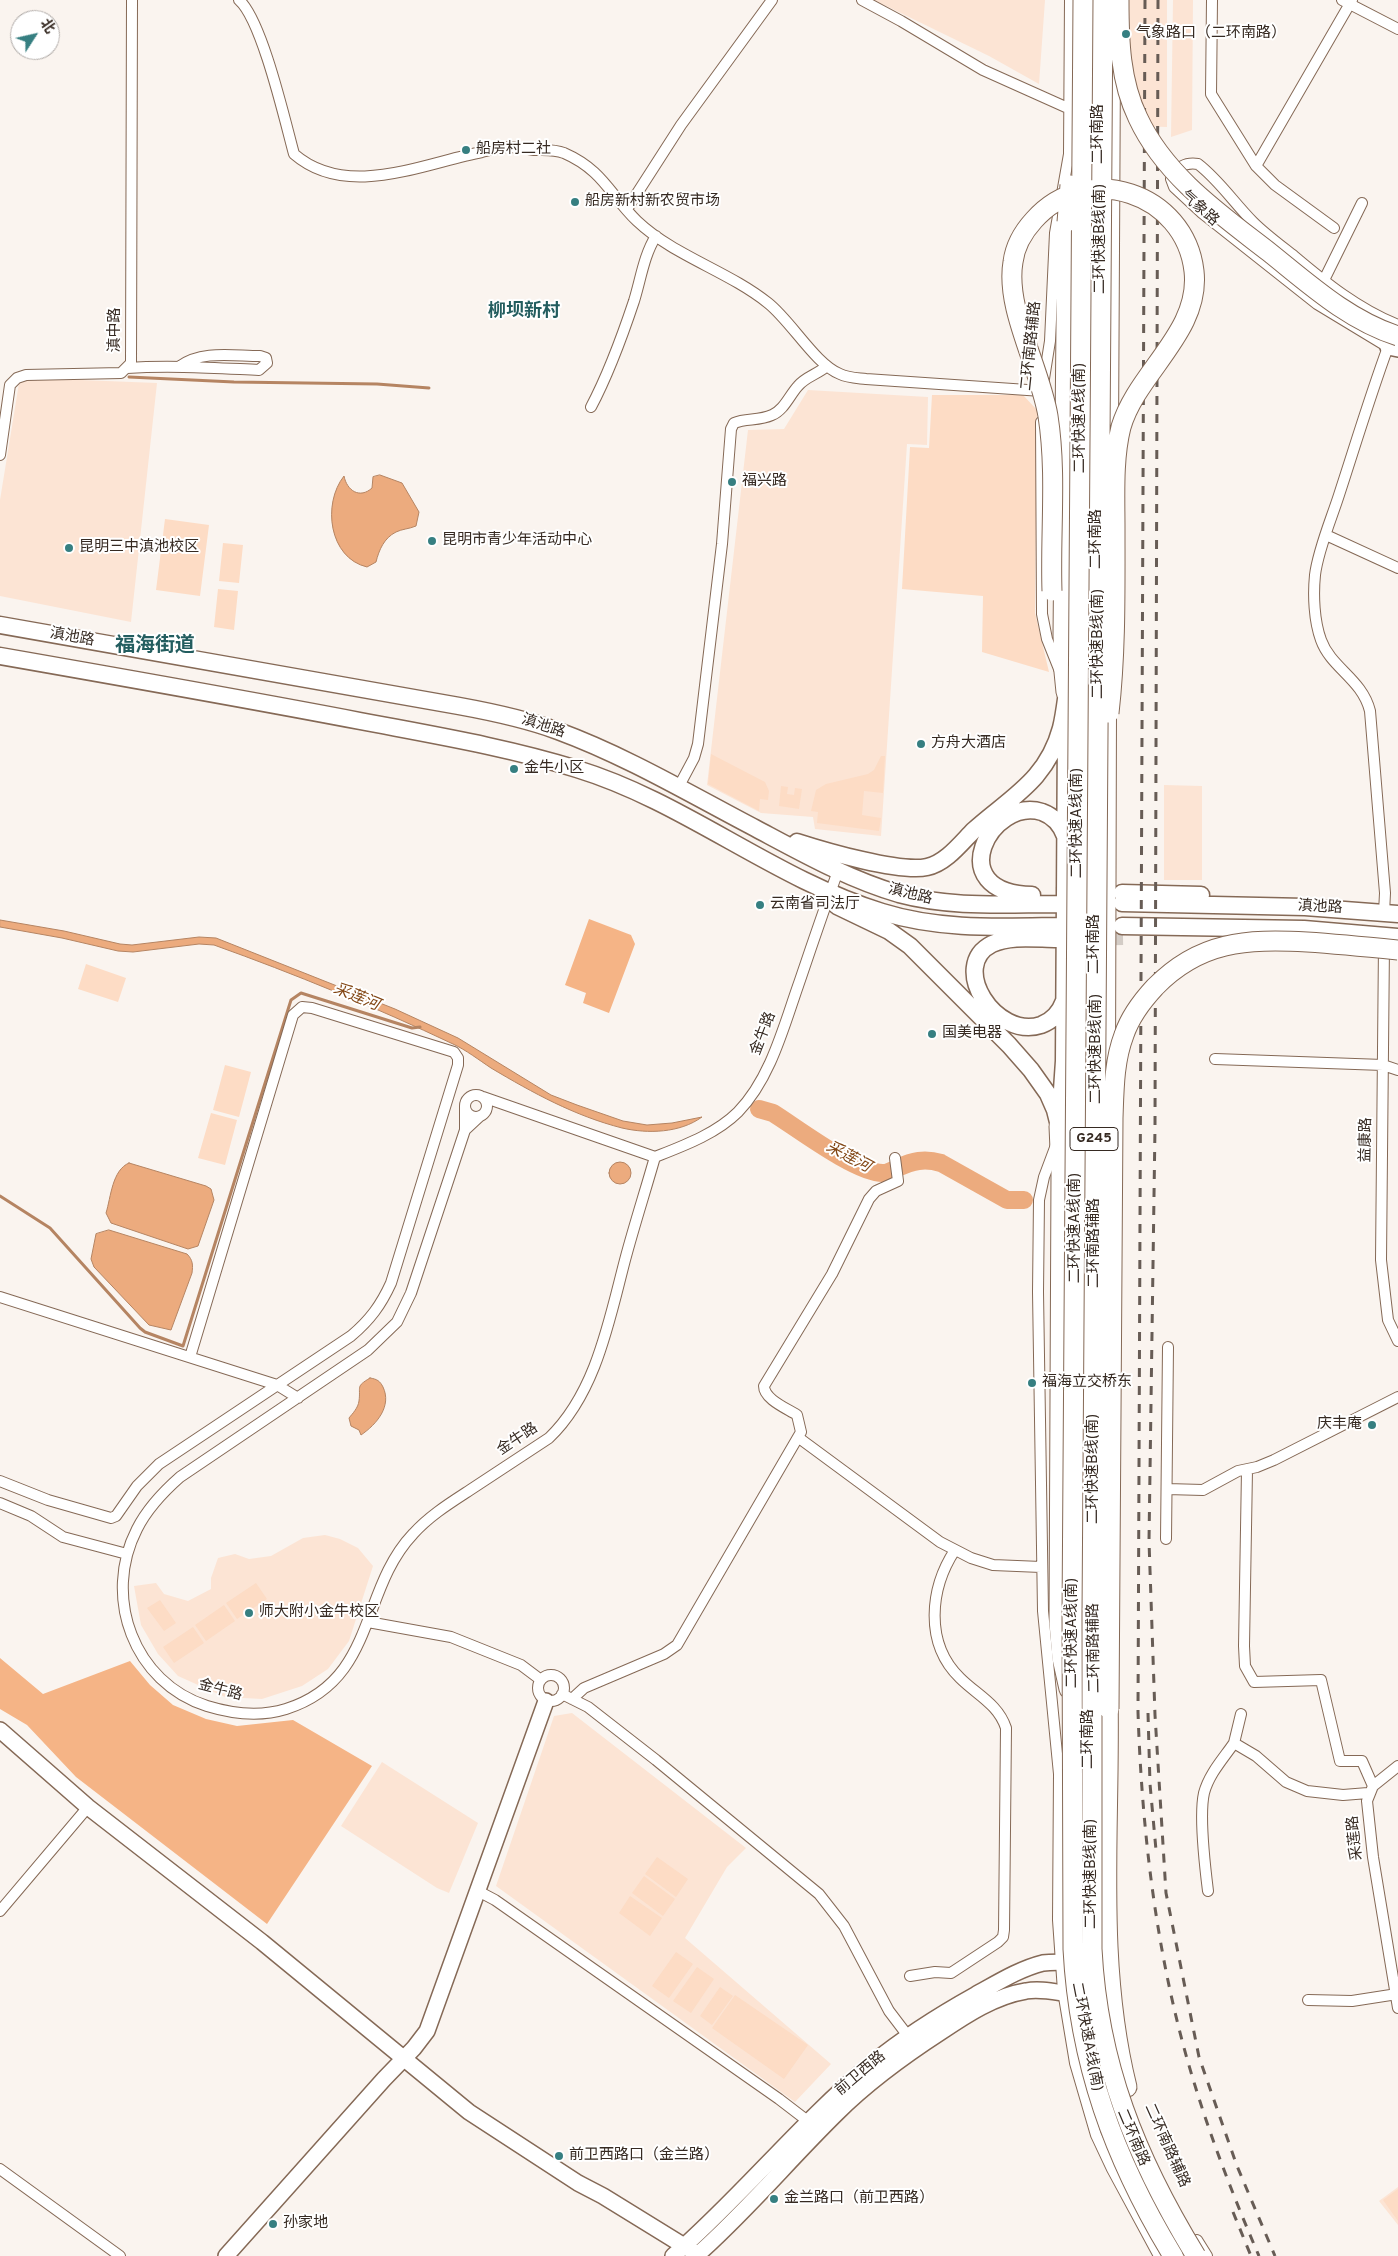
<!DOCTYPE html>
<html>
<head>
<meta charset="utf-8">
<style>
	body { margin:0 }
	#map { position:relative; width:1398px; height:2256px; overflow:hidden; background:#faf4ef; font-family:Overpass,"Noto Sans SC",sans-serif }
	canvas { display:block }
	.north { position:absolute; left:10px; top:10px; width:50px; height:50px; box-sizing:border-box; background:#fff; border:1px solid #afaaa7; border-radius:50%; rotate:55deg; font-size:14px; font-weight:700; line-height:20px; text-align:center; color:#362a22 }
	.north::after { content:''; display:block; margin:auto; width:18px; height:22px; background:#367f81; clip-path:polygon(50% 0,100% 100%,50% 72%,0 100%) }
</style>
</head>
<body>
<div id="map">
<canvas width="1398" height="2256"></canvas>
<div class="north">北</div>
</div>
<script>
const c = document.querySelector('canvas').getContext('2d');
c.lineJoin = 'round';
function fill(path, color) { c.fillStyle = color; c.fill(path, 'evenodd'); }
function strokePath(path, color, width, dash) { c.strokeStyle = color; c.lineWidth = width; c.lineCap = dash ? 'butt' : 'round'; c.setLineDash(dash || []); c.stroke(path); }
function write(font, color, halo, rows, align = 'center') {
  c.font = font + ' Overpass,"Noto Sans SC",sans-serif'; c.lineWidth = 4; c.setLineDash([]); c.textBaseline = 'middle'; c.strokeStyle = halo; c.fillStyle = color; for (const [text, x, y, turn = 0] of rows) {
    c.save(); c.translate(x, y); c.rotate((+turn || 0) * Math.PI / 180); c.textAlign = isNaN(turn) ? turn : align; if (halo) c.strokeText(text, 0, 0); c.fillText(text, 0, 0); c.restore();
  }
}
const built = new Path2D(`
	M874 0H1045L1039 84 989 56Z
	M1129 0H1167V127L1130 126Z
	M1173 0H1193L1192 130 1171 137Z
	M30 378 157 383 131 622 0 596V500L19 383Z
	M808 390 928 397 927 445 907 444 881 836 815 829 813 817 761 813 707 785 748 430 784 429Z
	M1164 785 1202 786V880H1164Z
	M325 1535 340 1539 358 1548 373 1566 349 1641 328 1669 302 1686 262 1699 225 1697 178 1676 158 1654 141 1625 134 1586 156 1583 164 1594 188 1601 211 1589V1578L218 1558 235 1554 249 1559 271 1556 303 1538Z
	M572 1713 746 1848 727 1867 685 1938 831 2064 795 2102 496 1886 554 1716Z
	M382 1762 478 1823 449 1893 437 1888 341 1826Z
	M1398 2187V2225L1379 2201Z`);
const green = new Path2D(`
	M932 395H1023L1037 410 1035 613 1049 672 982 652 983 596 902 589 910 447 929 448Z
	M165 519 209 525 200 596 156 590Z
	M223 543 243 545 239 583 219 581Z
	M218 589 238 591 234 630 214 627Z
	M711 754 765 782 769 791 768 800 760 799 759 811 708 784Z
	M881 756H885L883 793 864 791 862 815 881 818 879 831 817 823 818 812 811 811 816 790 826 784 868 774 874 770Z
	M781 786 788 787 787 794 794 795 795 788 802 789 799 809 779 806Z
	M86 964 126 978 118 1002 78 989Z
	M225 1065 251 1072 239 1117 213 1110Z
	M211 1113 237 1120 225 1165 198 1158Z
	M256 1583 267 1599 237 1619 226 1603Z
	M160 1600 176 1623 164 1631 147 1608Z
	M224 1605 235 1621 206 1641 195 1625Z
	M193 1627 204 1643 174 1663 163 1647Z
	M657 1857 688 1879 676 1897 645 1874Z
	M644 1876 675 1899 663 1916 632 1893Z
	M630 1896 662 1918 650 1936 619 1913Z
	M676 1952 693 1964 669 1998 652 1986Z
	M697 1967 714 1979 691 2013 673 2001Z
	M720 1987 733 1996 712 2025 700 2016Z
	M735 1995 808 2045 784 2079 712 2028Z
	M1398 2189V2221L1383 2200Z`);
const forest = new Path2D(`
	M589 919 631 935 635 944 609 1013 583 1003 586 993 565 985Z
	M0 1658 43 1694 130 1661 150 1685 173 1705 206 1719 237 1726 293 1720 372 1766 267 1924 76 1777 27 1725 0 1709Z`);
const water = new Path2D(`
	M380 475 402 483 419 512 416 526C409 529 402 529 396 532 384 538 379 550 376 562L367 567C329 558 322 504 344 476 347 491 360 499 372 488L373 477Z
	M0 920 64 931 120 944 132 945 199 937 216 938 395 1009 458 1038 551 1095 577 1105 623 1121 647 1125 672 1123 702 1117C680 1133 648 1134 622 1128 575 1116 533 1093 491 1068 479 1060 466 1050 453 1044 375 1007 295 974 214 945L199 944 133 952 118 951 62 938 0 927Z
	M609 1173a11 11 0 1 1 22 0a11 11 0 1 1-22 0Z
	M129 1163 206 1186 211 1189 214 1200 198 1246 188 1249 111 1223 106 1213C111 1197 112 1170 129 1163Z
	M109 1230 187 1254C193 1260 193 1265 192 1273L171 1330 149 1325 94 1267 91 1259 96 1234Z
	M370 1378C377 1379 380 1381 383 1387 392 1406 377 1424 361 1435L359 1430 351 1426 349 1418C353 1413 358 1408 359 1401 361 1386 355 1387 370 1378Z`);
const stream = new Path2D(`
	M129 377 234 382 377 384 429 388
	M0 1196 50 1228 140 1328 145 1332 183 1346 291 1000 301 993 412 1028 420 1027`);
const river = new Path2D(`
	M759 1109 773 1113C797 1128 856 1173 883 1173 888 1173 893 1170 897 1168 913 1161 924 1158 941 1163L1007 1200H1024`);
const primaryTunnel = new Path2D(`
	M1056 895 1110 893
	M1064 938 1123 937`);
const street = new Path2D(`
	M239 0C262 20 285 121 294 154 347 200 424 163 482 152 490 150 500 147 508 147 517 147 526 149 534 150 545 150 554 149 564 153 603 170 610 195 637 221 674 256 728 271 768 303 791 321 816 365 840 374 848 378 858 378 866 379L1042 391
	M862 0 901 21 983 70 1070 109 1099 114
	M1212 0 1211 94 1256 166 1275 185 1334 228
	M1342 0 1398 29
	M1256 166 1352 0
	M627 209 681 125 772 0
	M1324 280 1362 203
	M127 368C171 365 215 368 259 370L267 363 266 358 260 356C233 356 202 350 180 366
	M1043 385 1050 341 1055 233 1069 154 1070 0
	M591 407C609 373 622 337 634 301 641 278 644 255 656 236
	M1041 422 1042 614 1047 639 1059 669
	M1113 435 1115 64
	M0 455 10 385 17 378 26 375 121 373 131 363 132 0
	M1326 535 1398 568
	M678 788 694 758 698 744 722 544 731 429 734 423C746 418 759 421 772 415 784 410 789 396 798 386 805 377 818 374 827 366
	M1384 913 1385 893 1370 711C1362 679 1331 668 1321 640 1314 621 1313 595 1315 575 1318 550 1331 520 1339 495 1355 446 1370 396 1388 347L1317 304 1202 213 1174 187 1171 179C1176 167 1186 162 1198 164 1219 180 1234 203 1253 222 1265 234 1280 245 1294 256 1326 283 1358 309 1398 325
	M1384 944 1381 1260 1388 1320 1398 1341
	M1215 1059 1383 1065 1398 1070
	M1110 1062 1111 709
	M465 1106a11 11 0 1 1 22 0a11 11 0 1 1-22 0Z
	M483 1097 655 1157C683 1146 716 1134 738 1112 770 1079 783 1029 798 986 811 948 824 909 838 871
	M465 1106V1130L480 1116
	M465 1130 411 1293 397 1322 368 1350 180 1477C163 1492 147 1509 137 1529 102 1597 134 1683 207 1706 233 1714 260 1717 286 1709 377 1680 359 1591 413 1534 429 1516 450 1503 470 1490 496 1473 523 1455 549 1438 596 1393 609 1321 625 1260 634 1226 645 1192 655 1157
	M1056 1145 1044 1177 1039 1200 1038 1292 1043 1611 1059 1774 1058 1920 1063 1991 1075 2063 1096 2135 1112 2169 1159 2256
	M0 1297 277 1385 298 1398
	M799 1438 940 1542 971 1558 993 1565 1041 1567
	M1247 1470 1244 1646 1245 1666 1254 1682 1321 1680 1340 1761H1362L1373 1786
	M0 1481 48 1500 111 1518 116 1516 137 1486 159 1464 351 1336C370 1320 381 1305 391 1283L458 1065V1058L454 1052 312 1008 302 1007 293 1015 190 1357
	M1167 1489 1203 1490 1238 1471 1257 1467 1274 1460 1398 1397
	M0 1503 31 1516 63 1537 127 1554
	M1166 1539 1168 1347
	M368 1622 451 1637 521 1665 541 1680
	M538 1688a13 13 0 1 1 26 0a13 13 0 1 1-26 0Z
	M562 1694 588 1707 656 1760 819 1894 844 1926 889 2011 908 2036
	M572 1699 584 1688 664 1654 677 1645 801 1432 797 1415C786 1408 764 1399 764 1386L832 1274 869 1199 876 1191 898 1181 895 1158
	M1234 1743 1241 1714
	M1398 1766 1373 1786 1367 1801 1373 1857 1398 2008
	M476 1890 495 1900 779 2099 809 2122
	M1208 1891C1205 1867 1199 1815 1204 1793 1209 1774 1223 1759 1234 1743L1256 1756 1286 1782 1307 1791 1343 1795 1368 1793
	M0 1911 88 1807
	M910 1976 935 1972 951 1973 998 1942 1003 1937 1004 1930 1006 1728C998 1704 977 1695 960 1678 924 1643 930 1588 955 1550
	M1308 2000 1352 2001 1397 1994
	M0 2169 120 2256
	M1197 2240 1207 2256`);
const secondary = new Path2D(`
	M1388 347 1398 349
	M0 1730 88 1807 262 1942 469 2112 578 2183 603 2196 697 2254
	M226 2256 384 2079 414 2048 427 2031 546 1701
	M673 2256C742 2196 800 2123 871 2064 903 2038 939 2015 975 1995 997 1983 1019 1969 1043 1963 1057 1961 1071 1963 1085 1963
	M696 2256C746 2212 789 2160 837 2113 868 2082 904 2056 941 2032 966 2015 995 1996 1026 1991 1045 1987 1067 1996 1086 1995`);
const primary = new Path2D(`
	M0 625 459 706C492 712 526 719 558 731 626 756 690 794 755 828 802 853 848 879 899 894 951 908 1004 904 1057 904
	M0 656C120 677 240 698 360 721 433 735 506 747 577 769 685 802 774 879 882 912 940 930 998 927 1058 926
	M797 842C825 851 900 873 927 867 946 863 961 843 974 830 1011 797 1047 780 1061 728 1065 712 1066 696 1069 679
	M1122 893 1201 895
	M1032 895C940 893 991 796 1042 812 1053 816 1061 825 1065 836
	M1122 903 1305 907 1398 914
	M837 906 889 931 910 946 1009 1045 1031 1070 1048 1094 1055 1110 1062 1138
	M1122 926 1304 929 1398 937
	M1057 939C1037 939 1011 935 992 944 948 966 996 1040 1041 1025 1052 1021 1060 1012 1064 1001
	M1060 1119 1064 1061 1066 729`);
const highway = new Path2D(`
	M1063 662 1066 692
	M1065 674 1063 636 1067 222
	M1059 1126 1061 1173 1059 1623 1062 1658 1069 1689
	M1108 1693C1111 1824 1095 1959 1127 2087`);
const rail = new Path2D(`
	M1145 0 1138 1712C1142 1835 1157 1961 1193 2079 1211 2139 1234 2198 1259 2256
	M1158 0 1155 1127 1149 1541 1155 1715 1166 1893 1199 2057 1237 2166 1275 2256
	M1148 1713 1150 1784 1156 1850
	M1233 2212 1251 2256`);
const highwayBridge = new Path2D(`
	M1083 0 1072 1613 1073 1949C1079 2063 1114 2159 1173 2256
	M1103 0 1092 1613V1949C1098 2064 1136 2158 1196 2256
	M1119 0C1119 40 1120 81 1138 118 1165 176 1220 214 1269 252 1309 284 1348 320 1398 336
	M1067 222 1070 185
	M1052 591C1050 533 1057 474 1048 416 1040 367 1005 309 1013 262 1015 246 1023 232 1034 220 1087 160 1185 193 1194 271 1201 332 1137 372 1121 427 1113 459 1115 495 1115 528 1115 589 1116 652 1109 713
	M1109 1709 1113 1118C1114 1090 1114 1061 1124 1035 1130 1017 1142 1001 1155 987 1200 941 1246 939 1307 942 1337 944 1368 947 1398 950`);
const markers = [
	[1126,34,5,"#367f81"],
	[466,150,5,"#367f81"],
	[575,202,5,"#367f81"],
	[732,482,5,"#367f81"],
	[432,541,5,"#367f81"],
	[69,548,5,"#367f81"],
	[921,744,5,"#367f81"],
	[514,769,5,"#367f81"],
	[760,905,5,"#367f81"],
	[932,1034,5,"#367f81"],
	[1032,1383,5,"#367f81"],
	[1372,1425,5,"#367f81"],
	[249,1613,5,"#367f81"],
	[559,2156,5,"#367f81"],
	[774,2199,5,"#367f81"],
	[273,2224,5,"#367f81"]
];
const shields = [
	[1094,1139,48]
];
const shieldNames = [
	["G245",1094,1139]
];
const poiNames = [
	["气象路口（二环南路）",1136,34],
	["船房村二社",476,150],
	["船房新村新农贸市场",585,202],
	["福兴路",742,482],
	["昆明市青少年活动中心",442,541],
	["昆明三中滇池校区",79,548],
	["方舟大酒店",931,744],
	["金牛小区",524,769],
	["云南省司法厅",770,905],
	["国美电器",942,1034],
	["福海立交桥东",1042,1383],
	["庆丰庵",1362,1425,"right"],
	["师大附小金牛校区",259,1613],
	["前卫西路口（金兰路）",569,2156],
	["金兰路口（前卫西路）",784,2199],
	["孙家地",283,2224]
];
const streetNames = [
	["二环南路",1099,134,-90],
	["气象路",1199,209,41],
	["二环快速B线(南)",1101,239,-90],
	["滇中路",116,330,-90],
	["二环南路辅路",1032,346,-84],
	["二环快速A线(南)",1081,418,-90],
	["二环南路",1097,539,-90],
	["滇池路",72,638,10],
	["二环快速B线(南)",1099,644,-90],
	["滇池路",543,727,18],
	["二环快速A线(南)",1078,823,-90],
	["滇池路",910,895,14],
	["滇池路",1320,908,3],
	["二环南路",1095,944,-90],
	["金牛路",764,1034,-69],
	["二环快速B线(南)",1097,1049,-90],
	["益康路",1367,1140,-89],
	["二环快速A线(南)",1076,1228,-90],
	["二环南路辅路",1095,1243,-90],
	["金牛路",518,1440,-34],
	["二环快速B线(南)",1094,1469,-90],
	["二环快速A线(南)",1073,1633,-90],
	["二环南路辅路",1095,1648,-91],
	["金牛路",220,1691,15],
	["二环南路",1089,1739,-90],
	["采莲路",1356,1838,-96],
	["二环快速B线(南)",1092,1874,-90],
	["二环快速A线(南)",1086,2037,79],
	["前卫西路",861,2074,-40],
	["二环南路",1132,2138,67],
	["二环南路辅路",1166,2146,66]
];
const waterNames = [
	["采莲河",356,998,22],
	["采莲河",848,1158,28]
];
const quarterNames = [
	["柳坝新村",524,312]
];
const districtNames = [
	["福海街道",155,647]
];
fill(built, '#fce4d4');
fill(green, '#fddcc5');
fill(forest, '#f5b486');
fill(water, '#ecab7e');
strokePath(water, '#b58462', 1);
strokePath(stream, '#b58462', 3);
strokePath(river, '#ecab7e', 18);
strokePath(primaryTunnel, '#d3ccc6', 16, [16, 8]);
strokePath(street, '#856956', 12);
strokePath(secondary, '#856956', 18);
strokePath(primary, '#856956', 19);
strokePath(highway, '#856956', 21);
strokePath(street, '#fff', 10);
strokePath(secondary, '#fff', 15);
strokePath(primary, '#fff', 16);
strokePath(highway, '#fff', 19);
strokePath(rail, '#675c55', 3, [9, 9]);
strokePath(highwayBridge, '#856956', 21, []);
strokePath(highwayBridge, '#fff', 19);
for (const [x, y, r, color] of markers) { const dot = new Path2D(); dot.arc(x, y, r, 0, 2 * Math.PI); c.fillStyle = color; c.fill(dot); strokePath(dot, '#fff', 2); }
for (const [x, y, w] of shields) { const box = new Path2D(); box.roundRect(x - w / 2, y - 11.5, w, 23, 4); c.fillStyle = '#fff'; c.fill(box); strokePath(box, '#362a22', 1); }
write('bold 14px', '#362a22', null, shieldNames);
write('15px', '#362a22', '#fff', poiNames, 'left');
write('15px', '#362a22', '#fff', streetNames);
write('italic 16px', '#824614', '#fff', waterNames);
write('bold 18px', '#235d5f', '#fff', quarterNames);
write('bold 20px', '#235d5f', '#fff', districtNames);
</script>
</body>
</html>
